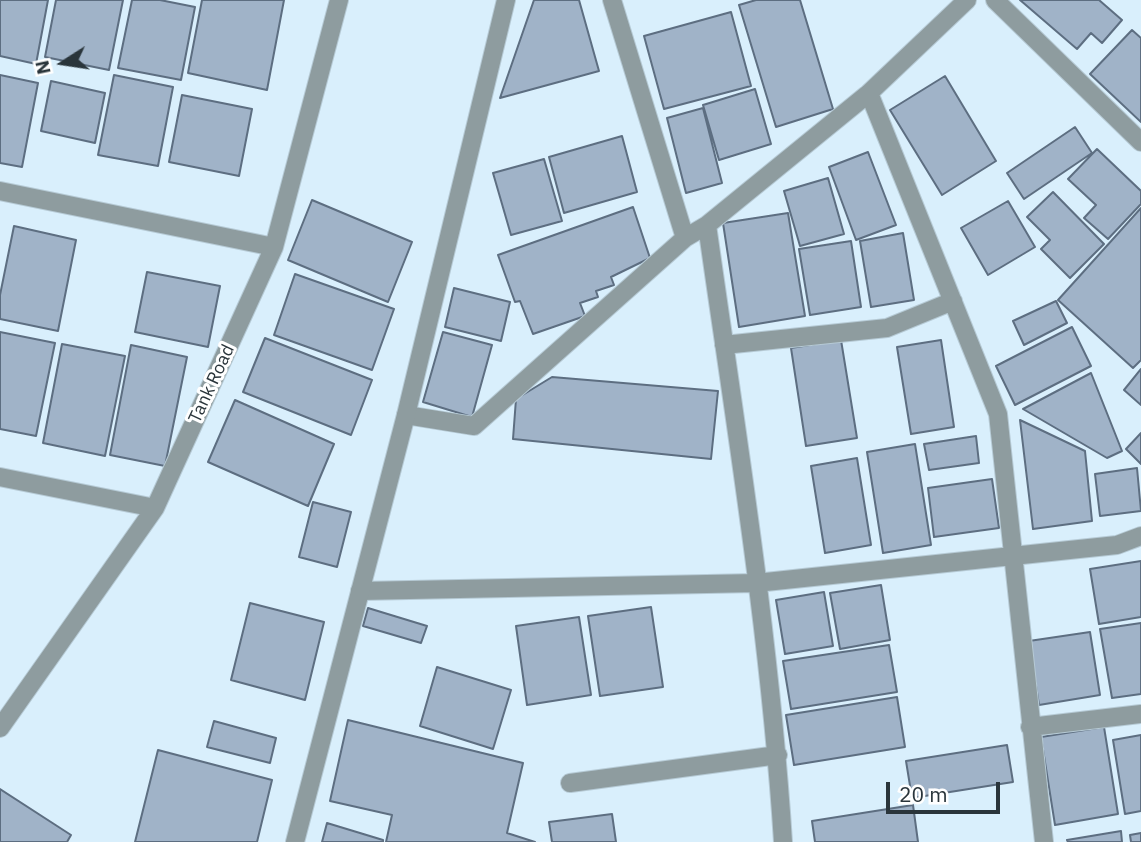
<!DOCTYPE html>
<html>
<head>
<meta charset="utf-8">
<style>
	body { margin:0 }
	#map { position:relative; width:1141px; height:842px; overflow:hidden; background:#d9effc; font-family:"IBM Plex Sans",sans-serif }
	canvas { display:block }
	.north { position:absolute; left:28px; top:28px; width:70px; height:70px; -webkit-text-stroke:5px #fff; paint-order:stroke; rotate:258deg; font-size:19px; font-weight:700; line-height:28px; text-align:center; color:#2a353b }
	.north::after { content:''; display:block; margin:auto; width:24px; height:32px; background:#2a353b; clip-path:polygon(50% 0,100% 100%,50% 72%,0 100%) }
	.scale { position:absolute; left:886px; top:782px; width:114px; height:32px; box-sizing:border-box; border:4px solid #2a353b; border-top:0; padding-left:9px; font-size:21px; line-height:24px; white-space:nowrap; color:#2a353b; -webkit-text-stroke:5px #fff; paint-order:stroke }
</style>
</head>
<body>
<div id="map">
<canvas width="1141" height="842"></canvas>
<div class="north">N</div>
<div class="scale">20 m</div>
</div>
<script>
const c = document.querySelector('canvas').getContext('2d');
c.lineJoin = 'round';
function fill(path, color) { c.fillStyle = color; c.fill(path, 'evenodd'); }
function strokePath(path, color, width, dash) { c.strokeStyle = color; c.lineWidth = width; c.lineCap = dash ? 'butt' : 'round'; c.setLineDash(dash || []); c.stroke(path); }
function write(font, color, halo, rows, align = 'center') {
  c.font = font + ' "IBM Plex Sans",sans-serif'; c.lineWidth = 6; c.setLineDash([]); c.textBaseline = 'middle'; c.strokeStyle = halo; c.fillStyle = color; for (const [text, x, y, turn = 0] of rows) {
    c.save(); c.translate(x, y); c.rotate((+turn || 0) * Math.PI / 180); c.textAlign = isNaN(turn) ? turn : align; if (halo) c.strokeText(text, 0, 0); c.fillText(text, 0, 0); c.restore();
  }
}
const building = new Path2D(`
	M0 0H48L36 64 0 56Z
	M56 0H123L109 70 45 57Z
	M132 0H160L195 7 181 80 118 68Z
	M202 0H284L267 90 188 73Z
	M534 0H579L599 71 500 98Z
	M756 0H800L833 109 776 127 739 5Z
	M1020 0H1099L1122 20 1102 43 1091 33 1077 49Z
	M731 12 751 86 664 109 644 36Z
	M1132 30 1141 38V122L1090 74Z
	M0 75 38 83 22 167 0 163Z
	M114 75 173 87 158 166 98 155Z
	M945 76 996 161 942 195 890 110Z
	M51 81 105 93 95 143 41 131Z
	M755 89 771 144 719 160 703 105Z
	M182 95 252 109 239 176 169 162Z
	M703 108 722 183 686 193 667 118Z
	M1075 127 1092 153 1024 199 1007 173Z
	M622 136 637 192 564 213 549 157Z
	M1097 149 1141 191V204L1108 239 1084 218 1096 205 1068 179Z
	M868 152 896 225 856 240 829 167Z
	M544 159 562 221 511 235 493 173Z
	M828 178 844 234 800 246 784 191Z
	M1053 192 1104 244 1070 278 1041 249 1050 240 1027 217Z
	M312 200 412 242 388 302 288 260Z
	M1008 201 1035 247 988 275 961 228Z
	M633 207 650 258 611 277 614 285 596 291 598 297 580 303 585 316 533 334 520 301 515 302 498 255Z
	M1141 208V360L1133 368 1058 300Z
	M788 213 805 316 739 327 723 223Z
	M14 226 76 240 58 331 0 319V295Z
	M903 233 914 300 871 307 860 241Z
	M851 241 861 307 810 315 799 249Z
	M147 272 220 286 208 347 135 332Z
	M295 274 394 309 372 370 274 335Z
	M454 288 510 302 501 341 445 327Z
	M1056 301 1067 323 1024 345 1013 321Z
	M1072 327 1091 366 1015 405 996 366Z
	M0 332 55 343 36 436 0 429Z
	M443 332 492 345 472 417 423 402Z
	M265 338 372 380 351 435 243 392Z
	M841 340 857 438 806 446 791 348Z
	M941 340 954 427 911 434 897 347Z
	M62 344 125 356 105 456 43 443Z
	M131 345 187 357 165 466 110 455Z
	M1141 369V405L1124 390Z
	M1091 373 1122 451 1107 458 1023 409Z
	M552 377 718 391 711 459 513 439 516 399Z
	M235 400 334 444 308 506 208 462Z
	M1020 420 1085 451 1092 521 1033 529Z
	M1141 433V464L1126 449Z
	M976 436 979 463 929 470 924 444Z
	M915 444 931 545 883 553 867 452Z
	M857 458 871 545 825 553 811 466Z
	M1137 468 1141 511 1100 516 1095 474Z
	M992 479 999 528 934 537 928 488Z
	M313 502 351 512 337 567 299 557Z
	M1141 561V617L1099 624 1090 569Z
	M881 585 890 640 840 649 830 593Z
	M824 592 833 646 785 654 776 600Z
	M250 603 324 622 305 700 231 680Z
	M651 607 663 687 600 696 588 616Z
	M368 608 427 626 421 643 363 626Z
	M579 617 591 695 527 705 516 626Z
	M1141 623V694L1112 698 1100 629Z
	M1090 632 1100 695 1039 705 1029 641Z
	M889 645 897 692 791 709 783 661Z
	M437 667 511 690 493 749 420 726Z
	M897 697 905 747 794 765 786 715Z
	M348 720 523 763 507 833 535 842H386L392 815 330 801Z
	M214 721 276 738 270 763 207 747Z
	M1104 727 1118 814 1055 825 1041 737Z
	M1141 735V811L1125 814 1113 740Z
	M1007 745 1013 782 912 798 906 761Z
	M158 750 272 780 257 842H135Z
	M0 789 71 835 67 842H0Z
	M913 805 918 842H815L812 821Z
	M612 814 616 842H552L549 822Z
	M327 823 383 840V842H322Z
	M1121 831 1122 842H1068L1067 840Z
	M1141 833V842H1131L1130 835Z`);
const minor = new Path2D(`
	M612 0 685 238
	M995 0 1141 142
	M869 93 998 414 1044 842
	M0 191 274 247
	M707 225C736 430 770 636 783 842
	M724 345 887 328 953 301
	M406 415 474 426 685 238 707 225 869 93 967 0
	M0 477 155 508
	M360 591 756 583 1117 545 1141 536
	M1030 727 1141 714
	M0 728 155 508 274 247 339 0
	M570 783 778 755`);
const tertiary = new Path2D(`
	M295 842 406 415 506 0`);
const streetNames = [
	["Tank Road",212,384,-65]
];
fill(building, '#a0b3c8');
strokePath(building, '#5d6e81', 2);
strokePath(minor, '#b6cad5', 20);
strokePath(tertiary, '#b6cad5', 20);
strokePath(minor, '#8e9c9f', 18);
strokePath(tertiary, '#8e9c9f', 18);
write('18px', '#2a353b', '#fff', streetNames);
</script>
</body>
</html>
